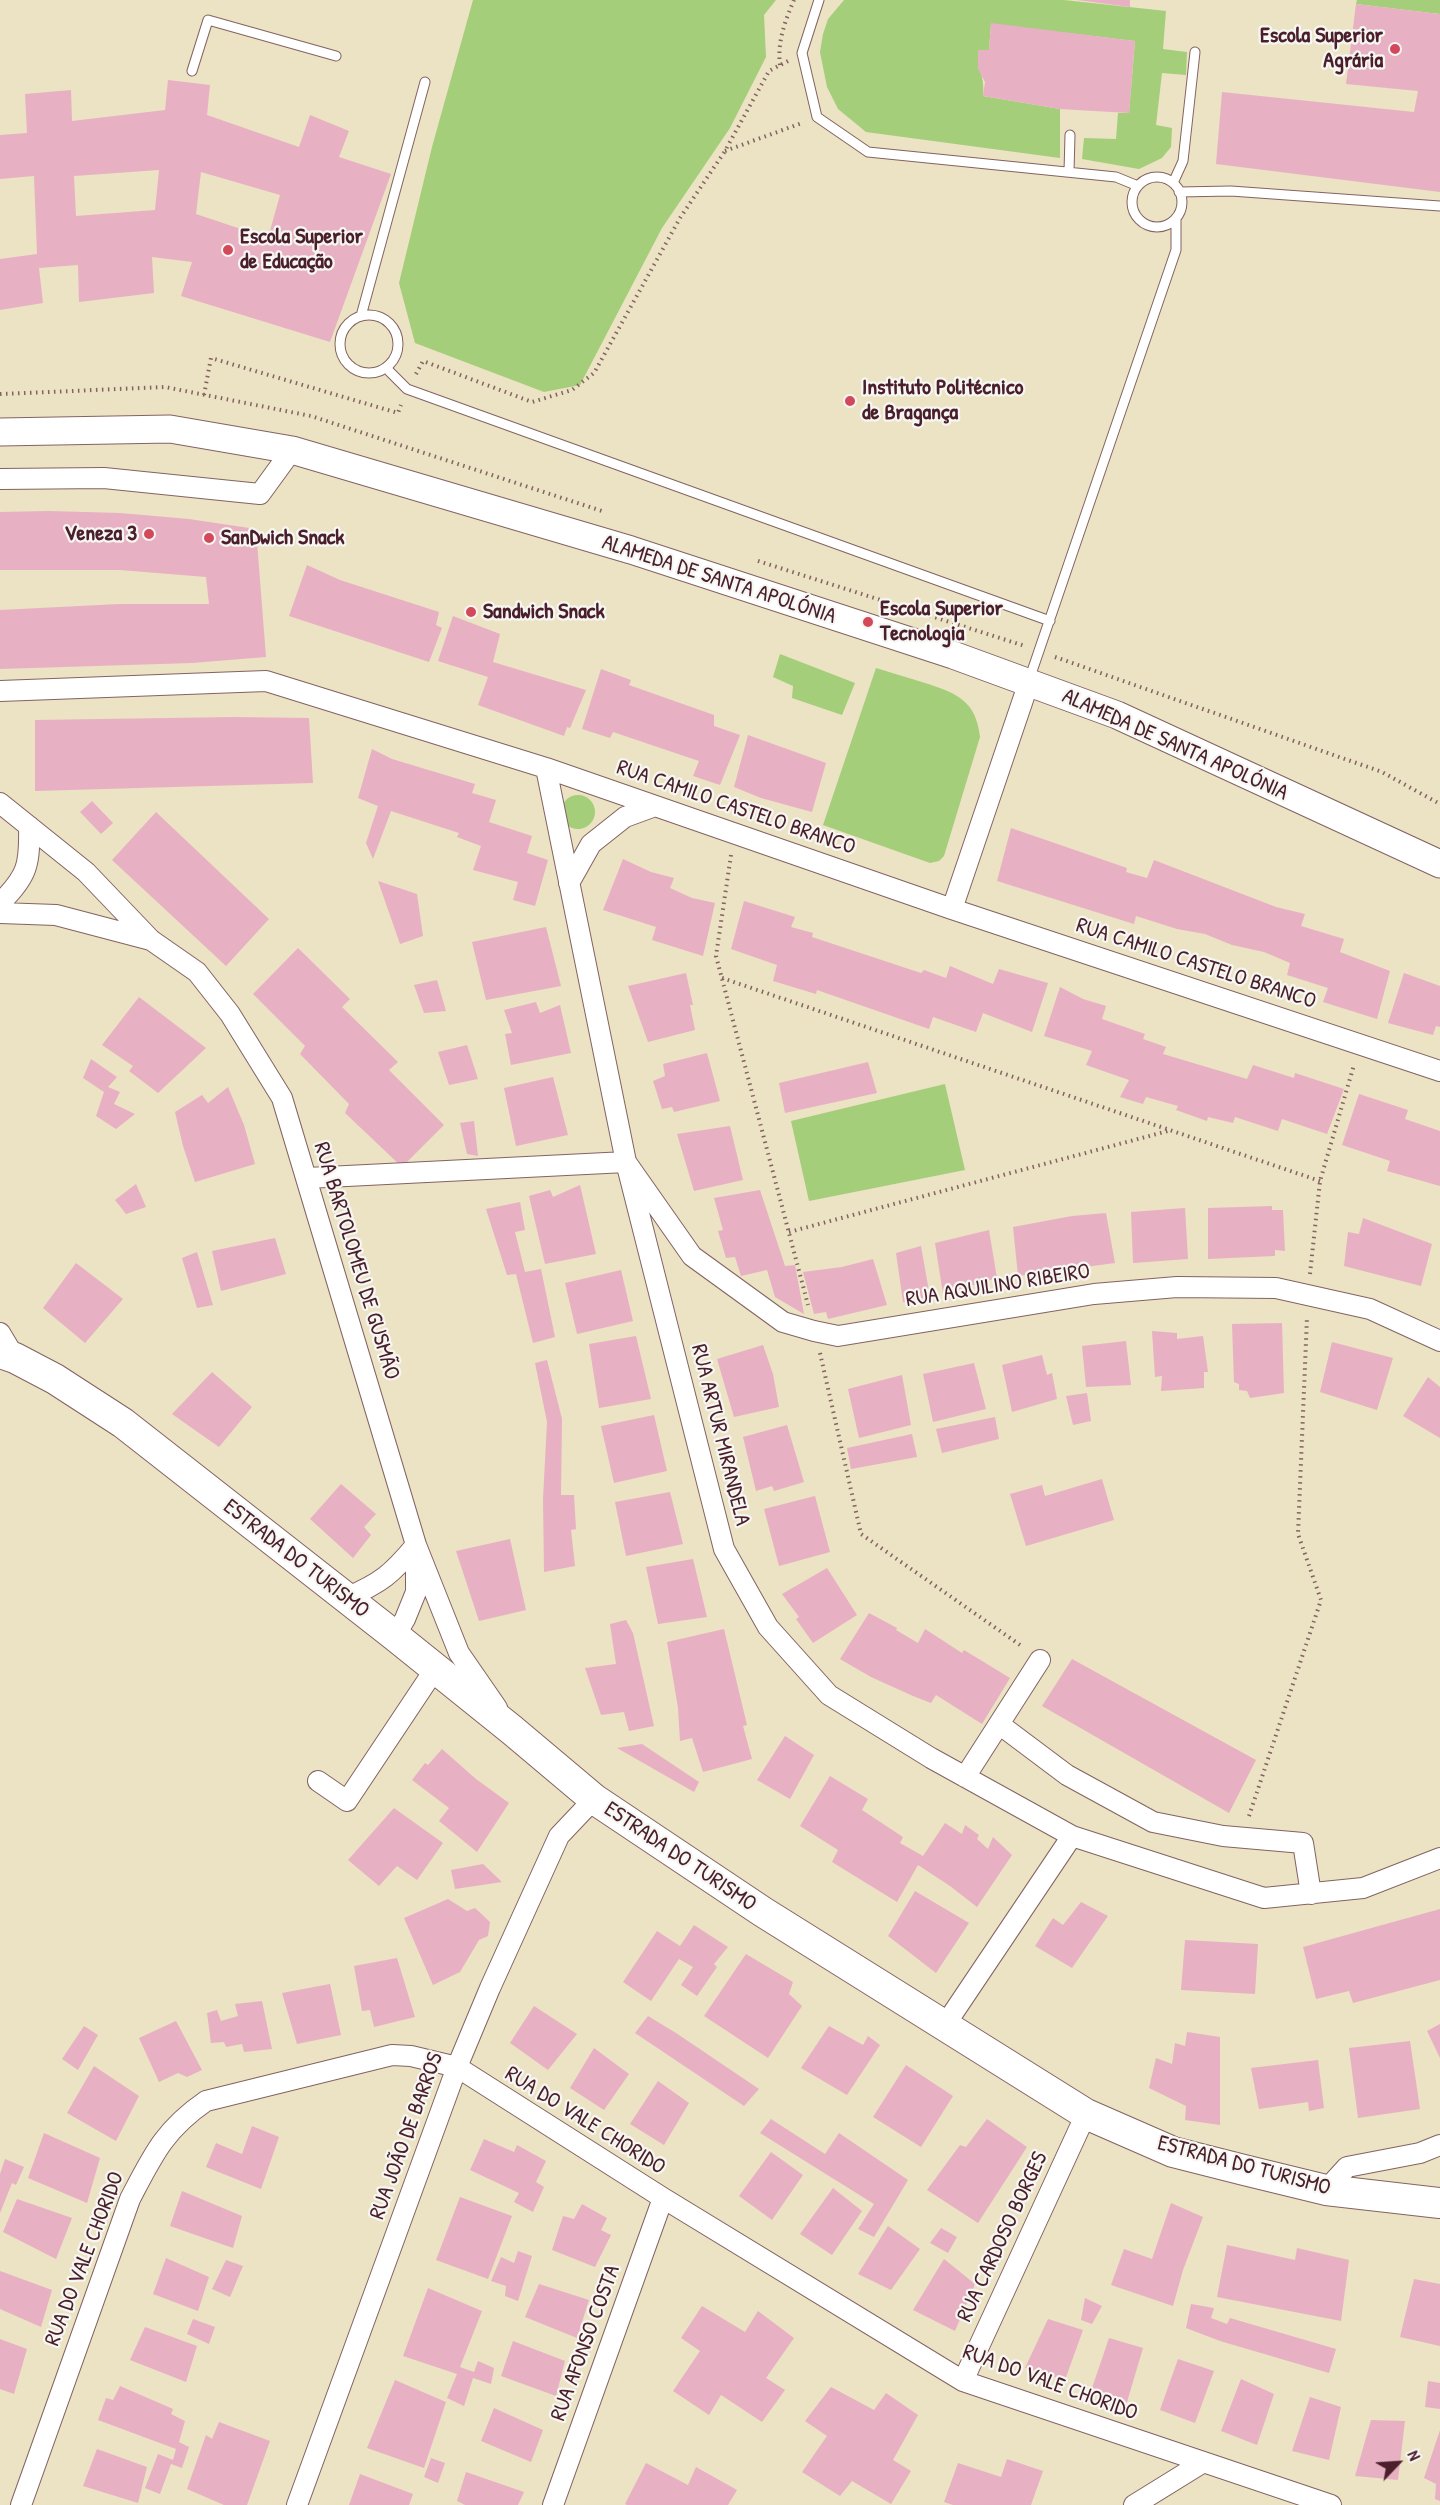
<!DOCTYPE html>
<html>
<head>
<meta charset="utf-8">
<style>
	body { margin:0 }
	#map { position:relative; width:1440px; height:2505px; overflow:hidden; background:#ece2c4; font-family:"Patrick Hand",sans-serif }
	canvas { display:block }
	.north { position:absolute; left:1368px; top:2433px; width:60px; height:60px; -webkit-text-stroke:4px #f6f6f2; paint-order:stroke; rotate:65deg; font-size:16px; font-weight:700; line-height:24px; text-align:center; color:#4a1f2b }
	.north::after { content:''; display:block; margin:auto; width:21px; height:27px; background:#4a1f2b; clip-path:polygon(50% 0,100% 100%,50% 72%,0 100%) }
</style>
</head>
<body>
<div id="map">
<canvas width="1440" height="2505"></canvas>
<div class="north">N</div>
</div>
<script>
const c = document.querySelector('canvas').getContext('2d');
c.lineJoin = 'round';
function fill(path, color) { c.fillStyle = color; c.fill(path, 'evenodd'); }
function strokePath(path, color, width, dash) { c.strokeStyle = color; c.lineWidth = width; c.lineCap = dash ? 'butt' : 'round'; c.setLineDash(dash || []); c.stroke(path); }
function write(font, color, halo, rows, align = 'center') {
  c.font = font + ' "Patrick Hand",sans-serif'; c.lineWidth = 4.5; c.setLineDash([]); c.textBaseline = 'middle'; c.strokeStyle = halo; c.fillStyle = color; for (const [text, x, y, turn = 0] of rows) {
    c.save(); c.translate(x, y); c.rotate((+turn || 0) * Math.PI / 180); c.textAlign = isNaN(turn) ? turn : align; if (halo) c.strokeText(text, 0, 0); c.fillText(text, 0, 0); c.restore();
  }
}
const green = new Path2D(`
	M473 0H776L764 15 766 57 730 128 662 228 580 385 544 392 415 343 399 283 432 147Z
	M844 0H1064L1166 11 1163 49 1187 52 1186 75 1162 73 1156 125 1172 128 1171 147 1162 158 1139 169 1082 159 1084 138 1116 139 1118 113H1129L1135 41 991 24 989 50H978C978 70 985 78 983 96L1060 109V158L866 132 838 109 827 87 820 52 823 34 828 19Z
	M1357 0H1440V14L1356 4Z
	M780 654 855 683 842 715 792 698 793 686 773 677Z
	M876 668C892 673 909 678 925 683 956 693 976 700 980 737L944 856 939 861 930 863 823 825Z
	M561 812a17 17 0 1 1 34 0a17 17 0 1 1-34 0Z
	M945 1084 965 1170 809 1201 791 1121Z`);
const building = new Path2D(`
	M1077 0H1130V7Z
	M1356 4 1440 14V192L1216 164 1222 92 1414 112 1418 91 1346 84Z
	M991 23 1135 41 1129 113 1060 109 983 96 985 82 978 69V50H989Z
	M168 80 210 85 207 115 299 147 310 115 349 131 339 157 391 174 330 342 181 296 192 262 152 257 154 293 79 302 78 265 39 268 43 303 0 310V259L37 254 34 176 0 179V135L27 133 25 94 71 90 72 121 165 110ZM159 170 155 210 76 216 74 176ZM201 172 280 195 268 238 196 214Z
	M49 511 120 513 189 519 256 529 266 657 192 663 0 669V610L119 604H209L206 577 120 570H0V512Z
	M307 565 340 580 439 612 436 625 442 628 429 662 289 616Z
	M453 616 500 634 493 662 586 690 570 728 567 727 564 736 478 705 488 677 438 661Z
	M601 669 631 680 629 685 714 715V726L740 735 720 785 693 776 699 761 613 732 610 738 582 729Z
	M234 717 309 718 313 783 35 791V720Z
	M748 735 826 763 812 812 761 798 734 787Z
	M372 749 392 759 475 784 472 793 496 800 489 822 532 836 527 853 548 860 535 906 513 900 518 882 473 870 481 846 457 837 459 833 391 811 373 859 366 843 378 806 358 798Z
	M92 801 113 823 101 834 80 812Z
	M156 812 269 919 226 966 112 860Z
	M1011 828 1127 868 1126 872 1147 878 1154 860 1276 907 1305 914 1301 926 1344 939 1340 952 1390 971 1377 1019 1323 1002 1328 988 1287 975 1290 963 1264 952 1232 945 1205 934 1177 929 1136 916 1134 924 997 881Z
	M623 859 651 872 674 878 670 888 692 898 715 903 703 956 652 940 656 927 603 910Z
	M378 881 417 894 423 936 400 944Z
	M744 901 795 917 791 927 813 933 812 937 921 973 924 970 946 978 950 966 993 984 999 969 1048 983 1032 1032 983 1013 976 1032 933 1017 929 1029 817 990 816 994 773 981 777 965 731 949Z
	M546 927 561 986 486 1000 472 942Z
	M298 948 350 999 342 1007 398 1062 389 1070 444 1125 402 1167 345 1113 349 1104 300 1054 305 1046 253 994Z
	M686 973 693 1005H690L695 1030 648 1042 628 986Z
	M1404 973 1440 986V1027L1436 1026 1433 1035 1388 1023Z
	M437 980 446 1011 424 1013 414 985Z
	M1060 987 1083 999 1106 1006 1102 1019 1145 1034 1143 1039 1166 1047 1163 1054 1247 1079 1253 1065 1294 1078 1295 1073 1344 1089 1327 1134 1282 1119 1278 1131 1235 1117 1233 1123 1208 1117 1207 1121 1176 1110 1178 1106 1146 1097 1143 1104 1120 1097 1129 1080 1086 1065 1092 1051 1044 1036Z
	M139 997 206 1048 158 1093 129 1071 133 1066 102 1045Z
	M536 1002 540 1013 560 1005 571 1053 511 1065 505 1034 512 1033 504 1010Z
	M467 1045 478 1079 449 1085 438 1052Z
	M707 1053 720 1101 674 1112 672 1107 662 1109 653 1081 665 1076 663 1064Z
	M91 1059 117 1077 108 1087 120 1092 114 1104 135 1114 116 1129 96 1116 104 1092 83 1078Z
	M868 1062 877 1093 785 1113 779 1083Z
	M553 1077 568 1135 516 1146 504 1088Z
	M228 1087 244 1125 255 1164 195 1182 183 1146 175 1112 202 1095 208 1103Z
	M1359 1094 1408 1110 1405 1119 1440 1131V1186L1387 1171 1390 1161 1342 1145Z
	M474 1121 478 1156 467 1154 460 1123Z
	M730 1126 743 1180 694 1191 677 1134Z
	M136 1184 146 1207 126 1214 115 1200Z
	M580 1185 596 1254 545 1264 529 1196 550 1190 553 1197Z
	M760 1190 785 1266 795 1265 804 1314 775 1297 767 1270 741 1276 735 1257 726 1258 718 1231 723 1230 714 1198Z
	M520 1202 525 1230 515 1232 525 1272 541 1269 555 1337 533 1343 516 1274 507 1275 486 1209Z
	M1272 1206V1210H1283L1285 1251 1275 1250V1256L1208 1259V1208Z
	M1185 1208 1188 1259 1133 1263 1131 1212Z
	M1106 1213 1115 1263 1018 1276 1013 1227 1072 1216Z
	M1363 1218 1432 1244 1421 1286 1344 1266 1348 1232 1359 1234Z
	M989 1230 997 1278 943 1294 935 1243Z
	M275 1238 286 1274 221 1291 212 1251Z
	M921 1246 930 1297 903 1302 896 1253Z
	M197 1252 213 1305 197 1308 182 1258Z
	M873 1259 887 1305 828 1319 826 1312 814 1314 803 1272 842 1267Z
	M76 1263 123 1299 85 1343 43 1308Z
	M621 1270 633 1321 577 1334 565 1283Z
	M1282 1323 1284 1393 1250 1398 1247 1391 1239 1390V1384L1234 1382 1232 1324Z
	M1152 1331 1177 1333V1339L1203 1336 1208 1372H1204V1388L1161 1391 1162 1376 1155 1377Z
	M636 1336 651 1399 599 1408 589 1344Z
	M1126 1341 1131 1385 1086 1387 1082 1346Z
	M1332 1342 1393 1358 1377 1410 1320 1392Z
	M763 1345 773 1374 779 1407 734 1417 717 1359Z
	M1042 1355 1047 1375 1052 1373 1057 1399 1012 1412 1002 1365Z
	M547 1360 562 1419 561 1495H574L576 1529 571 1530 575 1566 544 1572 543 1499 547 1422 535 1363Z
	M974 1363 986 1409 933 1422 923 1374Z
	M212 1372 252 1407 219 1447 172 1414Z
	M902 1375 911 1425 859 1438 848 1389Z
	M1428 1377 1440 1387V1438L1403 1416Z
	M1087 1393 1091 1421 1073 1425 1066 1396Z
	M654 1415 667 1471 614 1483 601 1426Z
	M995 1417 999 1439 942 1453 936 1429Z
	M787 1425 804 1482 774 1491 772 1486 756 1491 743 1437Z
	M912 1434 917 1457 851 1469 847 1448Z
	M1102 1479 1114 1520 1026 1546 1010 1494 1042 1485 1045 1496Z
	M341 1484 376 1514 364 1527 371 1535 353 1558 310 1519Z
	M670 1492 683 1544 626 1556 615 1502Z
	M815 1496 830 1552 779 1566 764 1509Z
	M510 1539 526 1610 479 1621 456 1551Z
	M693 1559 707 1617 658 1624 646 1567Z
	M827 1568 857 1615 813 1643 796 1619 799 1617 782 1594Z
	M869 1613 897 1628 896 1630 918 1643 925 1629 962 1653 964 1650 1010 1678 982 1724 936 1695 931 1703 913 1696 871 1677 840 1659Z
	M626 1620 633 1633 654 1726 629 1731 624 1712 601 1715 585 1668 616 1664 610 1624Z
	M724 1629 747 1725 743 1726 752 1759 703 1772 692 1738 680 1741 678 1708 667 1642Z
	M1072 1659 1256 1760 1229 1813 1042 1706Z
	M785 1736 814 1755 790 1799 757 1780Z
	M642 1744 699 1782 694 1792 617 1748Z
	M442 1749 476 1779 509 1803 477 1852 439 1821 449 1808 412 1780 425 1763 428 1765Z
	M830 1776 868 1799 862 1810 903 1837 900 1843 923 1856 945 1823 962 1834 965 1825 979 1835 977 1839 988 1849 993 1837 1012 1855 977 1907 950 1886 918 1865 897 1902 832 1862 838 1850 800 1826Z
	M394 1808 443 1843 417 1880 397 1866 379 1886 348 1860Z
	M483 1864 502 1882 455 1889 451 1870Z
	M915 1891 969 1923 936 1973 888 1936Z
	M448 1899 467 1911 475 1908 490 1922 488 1936 479 1940 460 1972 433 1985 404 1918Z
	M1081 1902 1108 1916 1072 1968 1035 1946 1053 1918 1063 1925Z
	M1440 1909V1980L1353 2003 1349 1991 1316 1999 1303 1947Z
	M694 1925 728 1947 714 1964 717 1967 697 1996 681 1985 693 1967 679 1959 651 2001 623 1982 657 1931 680 1946Z
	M1185 1940 1258 1944 1255 1994 1181 1990Z
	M746 1954 793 1982 789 1994 802 2006 768 2058 704 2016Z
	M397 1958 415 2017 374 2027 370 2010 362 2011 354 1966Z
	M330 1984 341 2035 297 2044 282 1993Z
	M262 2001 272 2049 244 2052 242 2044 226 2047 224 2042 211 2043 207 2013 217 2010 221 2021 238 2016 235 2004Z
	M534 2006 577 2034 548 2070 510 2043Z
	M648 2016 676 2033 759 2089 744 2106 635 2033Z
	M176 2021 202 2070 187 2077 178 2073 159 2082 139 2038Z
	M1440 2024V2058L1427 2031Z
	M84 2026 98 2035 78 2070 62 2059Z
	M829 2026 863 2045 868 2036 880 2045 847 2095 801 2068Z
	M1187 2032 1220 2037V2125L1185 2120 1186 2106 1149 2088 1156 2058 1172 2064 1175 2043 1185 2046Z
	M1410 2041 1420 2109 1358 2118 1349 2048Z
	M594 2048 629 2074 604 2110 570 2088Z
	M1318 2060 1324 2108 1309 2111 1308 2102 1259 2109 1251 2068Z
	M906 2065 953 2096 921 2147 873 2117Z
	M94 2066 139 2096 116 2141 67 2113Z
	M658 2081 689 2103 664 2145 630 2124Z
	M771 2119 825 2154 839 2133 908 2180 874 2237 858 2229 874 2204 760 2133Z
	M987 2119 1027 2147 978 2223 927 2190 960 2145 966 2147Z
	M252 2126 279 2137 261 2189 206 2167 216 2143 242 2154Z
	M44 2133 100 2158 87 2203 28 2178Z
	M484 2139 514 2152 517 2145 546 2161 536 2182 544 2187 533 2212 514 2202 519 2193 470 2170Z
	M771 2152 803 2175 772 2220 739 2196Z
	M5 2159 24 2167 16 2185 12 2183 0 2213V2174Z
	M833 2188 862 2211 832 2255 800 2234Z
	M182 2191 242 2216 233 2248 170 2226Z
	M460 2197 512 2216 488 2279 436 2260Z
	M17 2199 72 2218 56 2259 3 2232Z
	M1171 2203 1203 2217 1183 2270 1173 2306 1111 2285 1124 2249 1152 2259Z
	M582 2204 607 2218 601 2230 611 2235 595 2267 552 2250 563 2216 574 2219Z
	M888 2226 920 2249 891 2290 858 2274Z
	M941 2228 957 2237 948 2253 930 2243Z
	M1227 2245 1295 2260 1297 2248 1349 2260 1341 2321 1217 2297Z
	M518 2251 532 2256 518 2301 505 2296 506 2286 491 2281 501 2257 514 2263Z
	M166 2258 209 2277 198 2311 153 2294Z
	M944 2259 975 2284 955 2331 913 2310Z
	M226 2260 243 2266 230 2297 212 2289Z
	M0 2271 52 2290 41 2327 0 2309Z
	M1414 2279 1440 2284V2346L1400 2337Z
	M539 2284 589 2300 577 2338 525 2317Z
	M428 2288 482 2311 460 2367 474 2372 478 2361 494 2368 491 2384 473 2378 464 2406 447 2398 457 2374 403 2356Z
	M1085 2298 1102 2306 1092 2324 1081 2320Z
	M1191 2304 1214 2308 1211 2318 1227 2324 1230 2318 1336 2349 1329 2373 1220 2341 1186 2328Z
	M702 2306 745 2332 758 2311 794 2338 766 2378 785 2390 762 2422 721 2395 709 2415 673 2391 700 2351 681 2338Z
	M193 2319 215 2327 209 2344 187 2334Z
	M1048 2319 1083 2330 1065 2380 1025 2368Z
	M145 2327 197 2346 186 2382 130 2360Z
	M1109 2338 1143 2348 1127 2402 1092 2388Z
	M0 2339 27 2349 14 2394 0 2389Z
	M513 2341 565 2361 556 2396 501 2376Z
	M1178 2359 1214 2371 1195 2423 1160 2410Z
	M1241 2379 1274 2394 1257 2445 1221 2431Z
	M395 2380 446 2402 424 2468 367 2448Z
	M1428 2381 1440 2383V2409L1425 2407Z
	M120 2386 173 2409 171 2414 185 2421 179 2442 189 2447 182 2468 171 2464 160 2494 145 2488 158 2454 173 2460 176 2449 98 2420 106 2398 113 2400Z
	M831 2387 874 2410 886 2393 918 2415 893 2460 911 2471 891 2504 852 2481 840 2496 802 2472 827 2436 805 2421Z
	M1310 2397 1341 2407 1329 2460 1292 2451Z
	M494 2408 543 2430 531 2462 481 2441Z
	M1371 2420 1405 2421 1398 2480 1355 2476Z
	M219 2422 270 2441 247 2505H224L187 2489 206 2435 212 2439Z
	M1440 2430V2501L1435 2499 1436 2484 1424 2478Z
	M97 2449 147 2467 138 2503 83 2486Z
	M431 2458 445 2463 438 2483 424 2477Z
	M1007 2459 1043 2471 1031 2505H953L944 2502 958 2463 1001 2477Z
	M646 2463 688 2485 696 2467 737 2490 728 2505H627L625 2504Z
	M466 2472 524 2492 518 2505H465L457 2501Z
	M360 2474 413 2494 409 2505H349Z`);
const path = new Path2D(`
	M780 65C777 42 785 21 794 0
	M725 151 802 123
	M416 374 423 361 532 402 572 390 594 373 680 218 725 151 769 71 788 61
	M0 394 165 387 311 416 605 512
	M204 395 211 358 398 413 401 405
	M758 561 1025 646
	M1055 657 1382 772 1440 804
	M731 855 716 956 808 1305
	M722 978 1320 1181
	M789 1232 1168 1131
	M1310 1274 1320 1181 1354 1065
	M820 1353 861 1534 1023 1647
	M1249 1816 1321 1600 1298 1534 1307 1317`);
const lane = new Path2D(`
	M819 0 802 53 817 117 868 152 1116 177 1138 186
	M192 71 208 20 336 56
	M1069 172 1070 135
	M1132 202a25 25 0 1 1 50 0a25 25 0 1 1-50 0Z
	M1173 183 1183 161 1195 52
	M1179 192 1231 191 1440 206
	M340 344a29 29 0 1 1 58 0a29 29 0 1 1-58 0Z
	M361 316 425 82
	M388 366 386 368 407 389 1050 621
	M1029 680 1176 250V218`);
const street = new Path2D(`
	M0 479 104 478 260 494 292 450
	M0 691 266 681 546 768 952 909 1440 1071
	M546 768 626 1162 724 1549 768 1627 829 1695 931 1758 1072 1836 1264 1898 1363 1888 1440 1858
	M0 803 86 872 151 940 197 972 230 1014 282 1098 416 1545V1592L405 1619 395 1636
	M569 883 591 844 625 817 655 806
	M0 903C28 876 30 864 29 826
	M952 909 1029 682
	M0 913 56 915 151 940
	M307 1178 626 1162 692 1256 783 1322 814 1331 838 1336 1094 1294 1177 1287 1276 1288 1370 1309 1440 1341
	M0 1333 15 1358
	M346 1598C381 1583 392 1574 416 1545L459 1653 497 1708
	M999 1724 1067 1775 1153 1822 1223 1836 1303 1843 1311 1894
	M965 1777 1040 1660
	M318 1781 347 1801 435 1669
	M945 2025 1072 1836
	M1326 2190 1347 2167 1420 2153 1440 2145
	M963 2381 1086 2114
	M21 2505 130 2199C153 2155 164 2130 206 2101L392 2055 411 2056 457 2067 663 2198 963 2381 1331 2505
	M297 2505 457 2067 490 1988 559 1836 594 1799
	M553 2505 663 2198
	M1134 2505 1202 2463`);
const secondary = new Path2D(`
	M0 432 170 429 292 450 631 550 953 655 1117 715 1440 864`);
const primary = new Path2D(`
	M0 1353 15 1358 55 1379 123 1423 395 1636 512 1730 594 1799 763 1912 1086 2114 1173 2152 1244 2170 1326 2190 1440 2203`);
const markers = [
	[1395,49,6,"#d1495b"],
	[228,250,6,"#d1495b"],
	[850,401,6,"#d1495b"],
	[149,534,6,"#d1495b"],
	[209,538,6,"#d1495b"],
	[471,612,6,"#d1495b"],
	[868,622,6,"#d1495b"]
];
const poiNames = [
	["Escola Superior",1383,36,"right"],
	["Agrária",1383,61,"right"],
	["Escola Superior",240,237],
	["de Educação",240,262],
	["Instituto Politécnico",862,388],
	["de Bragança",862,413],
	["Veneza 3",137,534,"right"],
	["SanDwich Snack",221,538],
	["Escola Superior",880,609],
	["Tecnologia",880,634],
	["Sandwich Snack",483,612]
];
const streetNames = [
	["ALAMEDA DE SANTA APOLÓNIA",719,580,18],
	["ALAMEDA DE SANTA APOLÓNIA",1175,745,24],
	["RUA CAMILO CASTELO BRANCO",736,808,19],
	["RUA CAMILO CASTELO BRANCO",1196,964,18],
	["RUA BARTOLOMEU DE GUSMÃO",356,1261,73],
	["RUA AQUILINO RIBEIRO",998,1286,-9],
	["RUA ARTUR MIRANDELA",720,1435,76],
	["ESTRADA DO TURISMO",296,1559,38],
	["ESTRADA DO TURISMO",680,1857,34],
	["RUA DO VALE CHORIDO",585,2121,32],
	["RUA JOÃO DE BARROS",407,2136,-70],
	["ESTRADA DO TURISMO",1244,2166,15],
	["RUA CARDOSO BORGES",1003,2237,-65],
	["RUA DO VALE CHORIDO",85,2259,-69],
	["RUA AFONSO COSTA",586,2343,-70],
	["RUA DO VALE CHORIDO",1050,2383,20]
];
fill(green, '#a4ce79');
fill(building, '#e7b1c3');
strokePath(lane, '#836361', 11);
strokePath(street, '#836361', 22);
strokePath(secondary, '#836361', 29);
strokePath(primary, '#836361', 32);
strokePath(path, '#836361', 4, [1.5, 4.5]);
strokePath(lane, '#fff', 9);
strokePath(street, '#fff', 20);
strokePath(secondary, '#fff', 27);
strokePath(primary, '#fff', 30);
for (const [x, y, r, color] of markers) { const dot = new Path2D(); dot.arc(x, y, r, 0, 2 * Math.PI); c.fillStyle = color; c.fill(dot); strokePath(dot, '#f6f6f2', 2); }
write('bold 22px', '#4a1f2b', '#f6f6f2', poiNames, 'left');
write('22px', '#4a1f2b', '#f6f6f2', streetNames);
</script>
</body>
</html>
